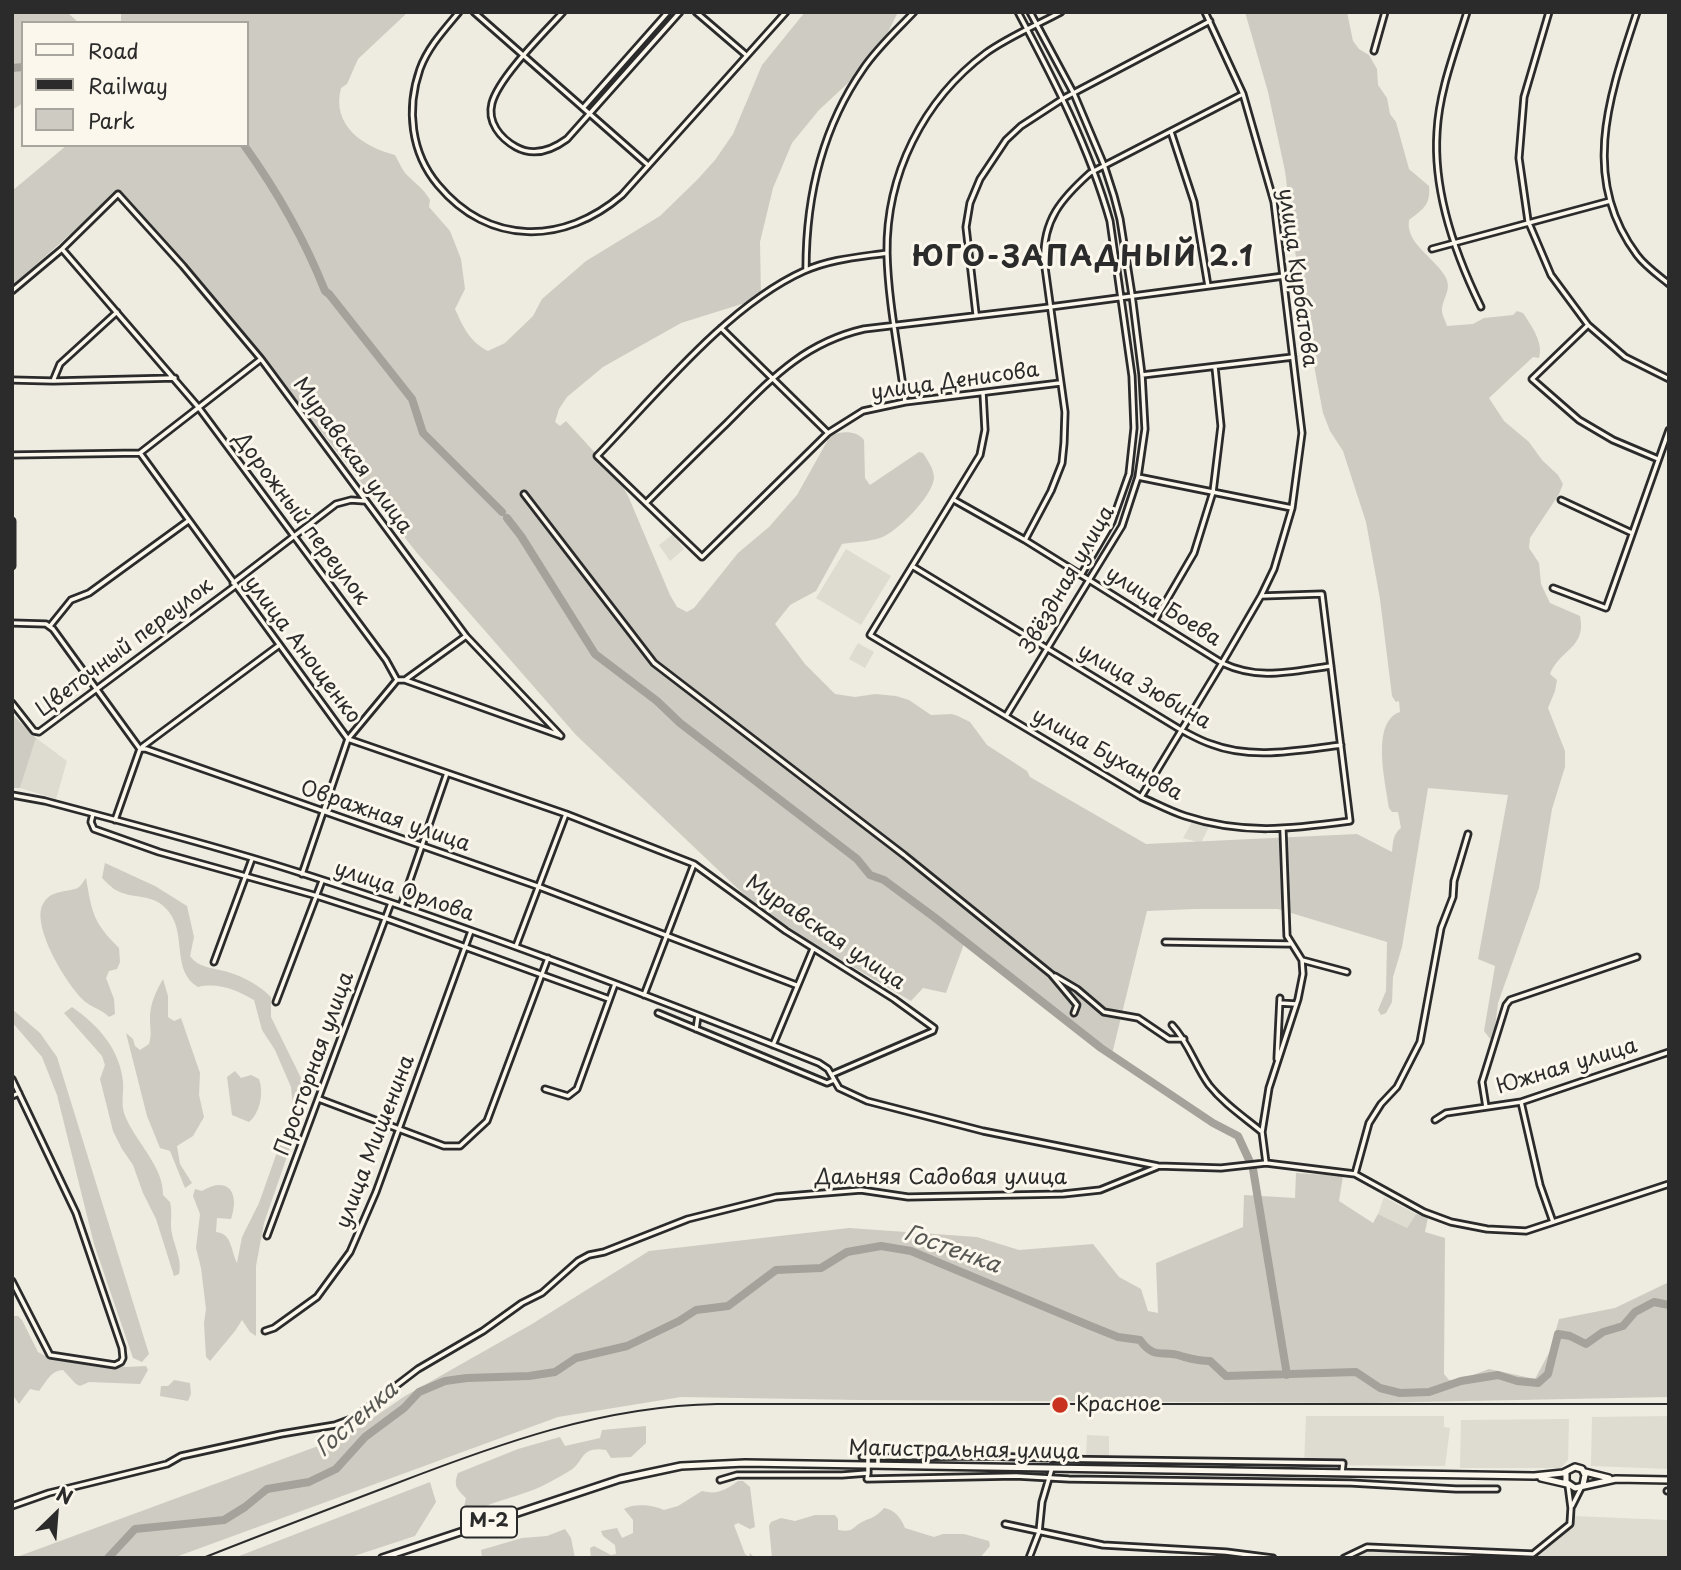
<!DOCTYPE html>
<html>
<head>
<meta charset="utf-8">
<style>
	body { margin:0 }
	#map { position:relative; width:1681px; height:1570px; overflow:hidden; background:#eeebe0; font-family:"Playpen Sans",sans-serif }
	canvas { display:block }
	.frame { position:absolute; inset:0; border:14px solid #2b2b2b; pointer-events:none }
	.legend { position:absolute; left:21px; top:21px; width:228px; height:126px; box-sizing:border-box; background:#fbf7ec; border:2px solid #a8a59f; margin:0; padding:9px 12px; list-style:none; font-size:21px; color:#2b2b2b }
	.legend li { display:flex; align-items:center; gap:14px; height:35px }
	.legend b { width:35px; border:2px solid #a8a59f }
	.north { position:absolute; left:21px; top:1479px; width:70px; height:70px; -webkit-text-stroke:5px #fbf7ec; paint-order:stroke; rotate:25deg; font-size:19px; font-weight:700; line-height:28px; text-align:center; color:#2b2b2b }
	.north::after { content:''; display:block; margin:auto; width:24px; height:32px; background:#2b2b2b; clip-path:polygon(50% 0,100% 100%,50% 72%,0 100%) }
</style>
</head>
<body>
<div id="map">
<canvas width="1681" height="1570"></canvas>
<div class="frame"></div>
<ul class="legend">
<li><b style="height:9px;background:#fbf7ec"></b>Road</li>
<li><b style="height:9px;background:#2b2b2b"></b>Railway</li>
<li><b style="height:19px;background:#cecbc2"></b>Park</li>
</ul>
<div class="north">N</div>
</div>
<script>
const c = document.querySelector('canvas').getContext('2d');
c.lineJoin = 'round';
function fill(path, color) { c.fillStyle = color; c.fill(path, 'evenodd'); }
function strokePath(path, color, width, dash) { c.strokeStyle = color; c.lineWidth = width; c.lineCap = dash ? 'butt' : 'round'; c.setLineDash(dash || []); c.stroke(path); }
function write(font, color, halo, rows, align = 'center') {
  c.font = font + ' "Playpen Sans",sans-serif'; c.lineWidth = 6; c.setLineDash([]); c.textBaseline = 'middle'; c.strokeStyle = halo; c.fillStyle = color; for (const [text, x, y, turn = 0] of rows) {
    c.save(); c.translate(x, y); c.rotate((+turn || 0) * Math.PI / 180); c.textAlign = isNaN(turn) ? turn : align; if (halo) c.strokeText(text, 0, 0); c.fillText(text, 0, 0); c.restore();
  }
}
const built = new Path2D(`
	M673 534 684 549 670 561 659 545Z
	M846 549 891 576 861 625 816 598Z
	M858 643 874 652 865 668 849 659Z
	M36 738 67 761 56 799 20 788Z
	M1192 822 1209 827 1201 843 1183 838Z
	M1384 1197 1416 1214 1407 1228 1378 1214Z
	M1306 1416H1444V1427L1450 1428 1445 1466 1304 1465Z
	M1669 1416V1469L1591 1466 1592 1417Z
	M1569 1419 1568 1460 1561 1468H1460L1461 1420Z
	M1087 1435 1109 1436V1458L1086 1457Z
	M1574 1516 1669 1520V1558H1340L1343 1555 1396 1549 1534 1556 1574 1522Z`);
const green = new Path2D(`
	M12 12H67L79 23H23V103L12 110Z
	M121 12H408L358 59 347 84 341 88C331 125 363 147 395 155 399 162 402 170 407 175 416 184 424 189 430 200L429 207 450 231 461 259 465 289 455 309C463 327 470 342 488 351L505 343 533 316 542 299 586 261 660 216 698 179 715 160 733 134 762 65 805 12H898L880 48 863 69 819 110 792 143 773 188 760 242 761 298 681 323 603 367 567 397 559 409 555 422 560 426 566 421 619 479 629 498 670 595 677 607 687 612 694 608 738 553 769 527 797 495 830 436C841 431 856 430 864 440L865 478 870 485 919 452 923 453C928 461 934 469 934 478 933 496 896 533 880 538 868 542 854 542 842 544L816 591 790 605 775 624 805 664 835 694 855 697 875 694 896 696 909 700 931 715 952 714 958 716 970 722 987 745 1027 771 1030 777 1146 844 1357 834 1392 852C1393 842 1393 834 1401 828L1398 812H1392L1389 808C1386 784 1370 722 1400 712L1399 701 1396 702 1392 696 1380 599 1366 522 1343 451 1330 431 1323 413 1301 297 1285 171 1268 92 1245 12H1347L1353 41 1359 49 1369 55 1377 69 1378 85 1387 98 1390 114 1396 122 1409 169 1429 186C1431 205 1423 209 1409 220 1405 244 1436 258 1446 278 1452 291 1442 298 1442 311 1442 315 1446 322 1447 326L1473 324 1484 318 1513 315 1517 311 1523 313C1531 325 1544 343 1539 358L1533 357 1489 398 1504 421 1529 442 1542 460 1558 475 1563 484 1559 494 1530 538 1529 548 1539 563 1541 584 1550 603 1580 616C1587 648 1559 650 1550 674L1557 680 1555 691 1548 708 1565 751V767L1552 809 1539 888 1498 1003 1494 1035 1491 1040 1484 1031 1495 966 1478 959 1508 795 1428 788 1402 947 1393 977 1392 1002 1386 1013 1381 1015 1378 1010 1386 991 1387 942 1278 909H1194L1147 911 1112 1054 964 944 946 993 923 988 911 1001 815 945 753 903 576 735 417 553 282 382 179 258 122 195 113 196 12 286V191L67 145H247V23H121Z
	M12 714 36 738 20 788H12Z
	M105 863 155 886 187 906 194 937 190 956C199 969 217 968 231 973 246 978 260 986 271 997V1017L302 1080 306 1102 264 1223 256 1266V1336L250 1332 242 1320 235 1331 210 1361 206 1357 204 1323 206 1309 201 1268 196 1248 200 1214 193 1196 195 1189 202 1191C229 1175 240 1194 231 1219L217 1218 216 1232C232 1233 231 1251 237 1263L242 1237 259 1203 293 1107 291 1087 275 1050 262 1030 254 1000C237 990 218 982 198 987 171 971 187 935 169 912 153 891 133 901 114 889 110 886 106 882 102 878Z
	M86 878C92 913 93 922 119 948L120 962 117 969 109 971 106 978 114 999 115 1014 109 1017C101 1009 95 1009 87 1003 69 990 30 925 43 904 50 891 63 892 75 889 80 888 83 882 86 878Z
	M163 979 168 996V1017L174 1021 181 1018 200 1073 199 1095 204 1117 193 1136 177 1146 180 1164 192 1183 185 1188 170 1151 160 1148 147 1116 126 1033 133 1039 135 1046 140 1050 149 1044C152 1034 150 1029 150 1020 149 1006 156 991 163 979Z
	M72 1007C98 1025 119 1048 123 1081 124 1094 120 1106 126 1118 137 1143 164 1168 163 1195L170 1202C172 1210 171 1217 171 1225 171 1241 183 1258 179 1274L174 1276 156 1219 143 1193 133 1165 122 1149 113 1131 100 1079 105 1065 102 1056 64 1013Z
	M12 1009 40 1033 57 1057 149 1354 142 1362 133 1358 94 1244 57 1095 42 1057 12 1022Z
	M235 1071 241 1078 251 1075 259 1079C264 1093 260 1113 249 1122L232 1115 227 1077Z
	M1296 1173 1343 1176 1339 1201 1373 1223 1378 1214 1407 1228 1416 1214 1428 1217 1425 1232 1445 1238 1444 1374 1449 1380 1457 1381 1489 1369 1535 1379 1550 1351 1559 1319 1615 1308 1669 1282V1397L1368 1403 860 1400 681 1397 558 1417 173 1558H14L348 1435 405 1396 532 1324 649 1251 849 1228 977 1237 1019 1250 1093 1244 1119 1277 1141 1289 1148 1311 1158 1313 1156 1263 1243 1227 1244 1195 1295 1198Z
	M12 1316H18L22 1320 38 1352 49 1358 126 1367 146 1366 148 1370 140 1384 89 1382 80 1386 76 1384 63 1370C50 1371 47 1381 39 1391L30 1389 19 1404 12 1394Z
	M174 1380 190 1383 191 1394 188 1401 160 1396 161 1386H168Z
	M646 1426V1443L631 1457 611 1458 606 1450C580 1446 584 1462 571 1470 559 1477 546 1485 533 1490 512 1498 490 1502 471 1513L464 1507 466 1498C457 1489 453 1486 458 1473L518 1449 560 1437 565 1446 600 1438 602 1430Z
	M738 1481H743L750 1487 755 1527 750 1529 738 1523 734 1525 745 1554 749 1557 750 1553 755 1558H591L590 1548 594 1546 611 1555 616 1554 615 1545 603 1536 601 1531 617 1528 622 1538 633 1533V1520L624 1509C635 1503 653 1505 664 1510L678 1506 702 1491C717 1495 726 1490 738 1481Z
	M430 1482 436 1502 415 1536 348 1558H234Z
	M884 1508C895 1510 901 1518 905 1528L934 1537 943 1534H964L989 1541 990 1546 980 1558H772L769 1526 771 1522 781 1518 795 1521 815 1515H835L838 1519V1530C855 1533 851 1527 864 1521 874 1517 877 1516 884 1508Z
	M565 1529 571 1538 575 1558H482L481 1550 522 1538 547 1536Z`);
const river = new Path2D(`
	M12 68 23 67
	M244 145C277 191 304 238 325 291L329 294 412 399 423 433 502 512
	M507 518 521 536 595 654 657 701 680 723 857 859 870 875 884 880 934 917 1101 1048 1213 1123 1238 1136 1250 1162
	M1253 1169 1287 1375
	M108 1558 135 1529 224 1520 245 1507 267 1489 309 1482 336 1469 365 1437 404 1408 419 1392 445 1381 467 1378 529 1376 555 1372 576 1358 627 1346 679 1321 696 1310 728 1306 776 1270 821 1268 847 1252 881 1246 911 1251 1088 1325 1118 1337 1140 1340C1154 1360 1163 1350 1181 1356 1192 1359 1198 1361 1210 1361L1226 1376 1356 1372 1380 1388 1400 1393 1429 1392 1461 1381 1498 1375 1517 1381 1538 1383 1548 1374 1558 1334 1570 1336 1586 1344 1603 1332 1623 1326 1635 1312 1654 1302 1669 1305`);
const street = new Path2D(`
	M459 12C444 30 428 47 420 69 406 109 411 153 438 185 489 246 564 245 622 195L786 12
	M474 12 648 165
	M563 12C544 33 499 77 492 103 487 122 500 138 516 147 534 157 552 150 567 139L680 12
	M696 12 745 54
	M1018 12C1054 80 1089 147 1110 221L1132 376 1134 428 1129 474 1112 522 1081 575
	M1467 12C1455 51 1439 91 1437 132 1433 193 1455 254 1481 307
	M1549 12 1524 97 1519 158 1528 221 1551 275 1588 325 1625 357 1669 379
	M1637 12C1610 94 1579 178 1637 255 1645 266 1658 275 1669 284
	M1374 51 1385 12
	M583 108 668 12
	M1171 132 1194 202 1208 286
	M62 249 199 408 386 660 397 680H405L559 735
	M1432 249 1610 201
	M887 253C860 257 830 259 804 271 728 305 655 396 597 456L702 557 828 433 863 411 905 402 1060 383
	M806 269C806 198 822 128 863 69 877 48 897 30 914 12
	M12 291 62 249 118 194 183 266 261 359 466 636 561 736
	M976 314 966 227 970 203 980 179 1006 140 1021 126 1064 98 1210 21
	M1588 325 1532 379 1579 420 1613 440 1658 459
	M721 328 828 433
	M1142 375 1293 357
	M12 380 53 381 175 378
	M53 381 60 364 117 312
	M983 393 985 430 980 455 870 635 1141 797C1155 803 1170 811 1185 816 1243 835 1291 829 1350 821L1322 594 1261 596
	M905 402C899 353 888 301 887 253 886 175 923 100 986 53 1008 37 1037 25 1061 12
	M140 453 348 739 566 814 694 864 786 931 894 999 934 1028 933 1031 833 1074
	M140 453 261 359
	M12 455 140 453
	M1138 477 1292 508
	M524 494 654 663 904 855 1051 974 1077 1005 1074 1013
	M954 500 1025 540 1222 663C1260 681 1292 671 1331 666
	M1561 500 1632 533
	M646 503C673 476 700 449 727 423 770 380 803 343 864 329L1050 307 1284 276
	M12 521V566
	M1025 540 1051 491 1062 463 1064 443 1065 412 1044 260C1043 220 1061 199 1090 173L1243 94
	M912 566 1181 730C1191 735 1201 741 1211 744 1252 760 1299 750 1341 745
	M233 583 336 504 351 500 365 501
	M1553 588 1606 608 1669 430
	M1155 620 1194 553 1213 492 1221 426 1215 367
	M12 623 46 624 53 629 140 749H146L537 886 796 985
	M50 626 71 600 89 593 188 521
	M405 680 466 636
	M12 703 34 731 39 732 235 586
	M1006 716 1122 526 1138 477 1145 429 1142 375 1132 295 1120 219 1114 196 1104 165 1074 94 1030 12
	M142 747 278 646
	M12 795 45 801C131 824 217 846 301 873 476 929 648 995 819 1063L828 1069 839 1088 867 1101 983 1131 1158 1166 1221 1168 1266 1163 1355 1174 1424 1212 1451 1222 1487 1229 1526 1231 1669 1184
	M1141 797 1222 663 1261 596 1274 569 1292 508 1302 433 1274 202 1243 94 1205 12
	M93 814 91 822 94 829 159 852 317 896 385 918 609 999
	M115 820 140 749
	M302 874 348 739 397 680
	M401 906 447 773
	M1165 942 1290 944
	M516 946 566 814
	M1302 960 1347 972
	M214 962 252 859
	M1055 976 1077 989 1104 1012 1138 1018 1169 1039H1184
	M644 995 694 864
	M276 1002 322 881
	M1280 1003 1296 1004
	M658 1013 827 1083 834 1080
	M1172 1025C1189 1043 1195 1066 1209 1085 1224 1104 1244 1117 1262 1132
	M696 1029 698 1016
	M773 1045 813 949
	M1277 1059 1280 998
	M12 1079 76 1213 122 1348 123 1358 121 1362 115 1365 50 1355 12 1281
	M545 1089 568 1096 577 1089 615 984
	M12 1096 19 1093
	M319 1099 444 1146H460L487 1121 548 958
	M1521 1102 1540 1185 1553 1222
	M1486 1107 1482 1082 1506 1005 1510 1000 1637 957
	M1435 1120 1446 1113 1521 1102 1669 1052
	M1266 1163 1262 1132 1269 1088 1298 999 1303 974 1302 960 1287 936 1283 830
	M1355 1174 1369 1123 1381 1104 1397 1087 1420 1042 1441 928 1453 897 1454 881 1468 834
	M267 1236 391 903
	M265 1331 274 1328 317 1297 350 1252 376 1192 471 931
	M862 1457H878
	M1052 1459 1343 1463 1342 1472
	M878 1465V1457L986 1456 1047 1458
	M868 1473V1457
	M720 1480 737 1475H842L868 1473 867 1479 1016 1476 1069 1479 1351 1483 1456 1489H1497
	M1667 1491H1669
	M12 1506 49 1493 167 1464 181 1456 281 1434 335 1425 354 1418 418 1369 483 1331 522 1303 542 1293 578 1261 589 1255 604 1252 688 1219 776 1197 861 1190 908 1197 1063 1194 1100 1190 1157 1167
	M1572 1506 1581 1488
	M1005 1524 1103 1545 1226 1552 1273 1558
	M1029 1558 1039 1532 1042 1502 1052 1468
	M1344 1558 1367 1547 1533 1554 1570 1524 1571 1508 1568 1485`);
const primary = new Path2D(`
	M1566 1472V1482L1575 1488 1616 1479 1669 1480
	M1585 1472 1609 1478
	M1541 1478 1567 1484
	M382 1558 620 1479 681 1466 745 1463 1534 1476 1563 1473 1575 1467 1582 1469 1585 1475 1583 1485`);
const rail = new Path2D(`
	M203 1558C266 1533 329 1509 392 1485 498 1444 602 1406 717 1404H1669`);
const markers = [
	[1060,1405,9,"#c8321e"]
];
const shields = [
	[489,1522,56]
];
const shieldNames = [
	["М-2",489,1522]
];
const streetNames = [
	["улица Курбатова",1297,278,82],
	["улица Денисова",955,382,-8],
	["Муравская улица",352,456,54],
	["Дорожный переулок",301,519,53],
	["Звёздная улица",1068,580,-60],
	["улица Боева",1163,607,32],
	["Цветочный переулок",125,648,-37],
	["улица Анощенко",302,650,53],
	["улица Зюбина",1144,687,30],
	["улица Буханова",1107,755,29],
	["Овражная улица",385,817,19],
	["улица Орлова",404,892,19],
	["Муравская улица",825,933,34],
	["Просторная улица",315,1064,-70],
	["Южная улица",1567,1067,-17],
	["улица Мишенина",376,1142,-69],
	["Дальняя Садовая улица",941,1178],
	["Магистральная улица",964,1451,1]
];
const poiNames = [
	["Красное",1076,1405]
];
const waterNames = [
	["Гостенка",952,1250,20],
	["Гостенка",357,1420,-41]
];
const districtNames = [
	["ЮГО-ЗАПАДНЫЙ 2.1",1083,258]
];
fill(built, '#dedbd1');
fill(green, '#cecbc2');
strokePath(river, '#a4a29a', 8);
strokePath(street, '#2b2b2b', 9);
strokePath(primary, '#2b2b2b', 10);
strokePath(street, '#fbf7ec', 3.5);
strokePath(primary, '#fbf7ec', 5);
strokePath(rail, '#2b2b2b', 2);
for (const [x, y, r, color] of markers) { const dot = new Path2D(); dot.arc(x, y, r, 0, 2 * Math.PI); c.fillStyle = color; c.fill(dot); strokePath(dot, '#fbf7ec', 2.5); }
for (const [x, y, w] of shields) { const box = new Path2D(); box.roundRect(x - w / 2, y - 15.5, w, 31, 5); c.fillStyle = '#fbf7ec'; c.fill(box); strokePath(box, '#2b2b2b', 2); }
write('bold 19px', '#2b2b2b', null, shieldNames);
write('21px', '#2b2b2b', '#fbf7ec', streetNames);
write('21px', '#2b2b2b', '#fbf7ec', poiNames, 'left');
write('italic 23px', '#555552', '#fbf7ec', waterNames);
c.letterSpacing = '2px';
write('bold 28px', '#2b2b2b', '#fbf7ec', districtNames);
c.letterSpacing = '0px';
</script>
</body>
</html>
